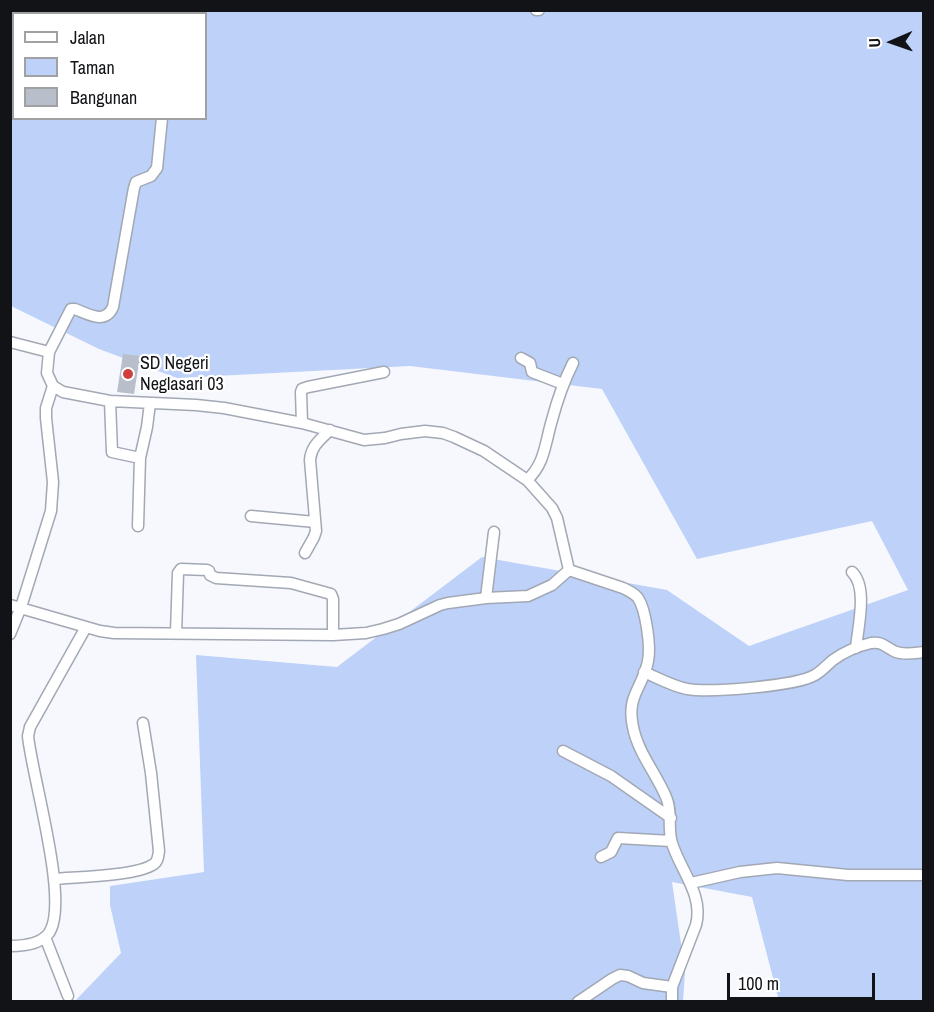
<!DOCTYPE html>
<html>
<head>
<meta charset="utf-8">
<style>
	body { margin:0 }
	#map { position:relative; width:934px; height:1012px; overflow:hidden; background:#f6f8fd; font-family:"Archivo Narrow",sans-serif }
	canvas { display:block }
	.frame { position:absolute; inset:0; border:12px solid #111317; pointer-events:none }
	.legend { position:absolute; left:12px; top:12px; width:195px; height:108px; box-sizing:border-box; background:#fff; border:2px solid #a0a1a2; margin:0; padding:8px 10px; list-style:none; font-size:18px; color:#111317 }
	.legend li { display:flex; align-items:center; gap:12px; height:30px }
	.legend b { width:30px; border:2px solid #a0a1a2 }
	.north { position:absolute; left:862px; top:12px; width:60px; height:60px; -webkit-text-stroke:4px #fff; paint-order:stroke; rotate:268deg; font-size:16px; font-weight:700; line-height:24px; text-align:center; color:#111317 }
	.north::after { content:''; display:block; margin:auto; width:21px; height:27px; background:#111317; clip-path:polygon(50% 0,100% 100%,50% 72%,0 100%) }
	.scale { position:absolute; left:727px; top:973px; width:148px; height:27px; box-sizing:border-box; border:3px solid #111317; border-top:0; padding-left:8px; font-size:18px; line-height:21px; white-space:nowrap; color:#111317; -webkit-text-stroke:4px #fff; paint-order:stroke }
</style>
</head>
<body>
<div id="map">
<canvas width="934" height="1012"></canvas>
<div class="frame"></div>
<ul class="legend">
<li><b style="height:8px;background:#fff"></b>Jalan</li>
<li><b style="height:16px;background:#bdd1f9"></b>Taman</li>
<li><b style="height:16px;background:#b8beca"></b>Bangunan</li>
</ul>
<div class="north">U</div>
<div class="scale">100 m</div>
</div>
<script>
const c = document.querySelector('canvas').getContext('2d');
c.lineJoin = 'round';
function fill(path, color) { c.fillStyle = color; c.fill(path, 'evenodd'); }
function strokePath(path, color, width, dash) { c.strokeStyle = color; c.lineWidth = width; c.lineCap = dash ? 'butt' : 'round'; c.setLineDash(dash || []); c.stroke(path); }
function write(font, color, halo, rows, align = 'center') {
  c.font = font + ' "Archivo Narrow",sans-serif'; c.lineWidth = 4.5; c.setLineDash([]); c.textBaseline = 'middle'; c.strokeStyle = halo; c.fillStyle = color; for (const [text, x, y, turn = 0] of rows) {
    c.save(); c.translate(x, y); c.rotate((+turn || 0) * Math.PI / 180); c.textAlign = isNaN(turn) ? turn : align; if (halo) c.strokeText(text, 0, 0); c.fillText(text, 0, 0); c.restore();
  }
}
const green = new Path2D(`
	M10 11H923V1001H779L752 897 672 882 685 971 683 1001H75L121 953 110 905V886L204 872 196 655 337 667 482 557 667 590 749 646 908 590 872 521 697 559 602 389 410 366 177 378 99 349 11 306ZM14 14H206V118H14Z`);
const building = new Path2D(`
	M123 354 140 356 134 394 117 392Z`);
const minor = new Path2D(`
	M536 10H539
	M177 14V10
	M10 342 49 352
	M521 358 530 363 532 372 563 384
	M53 386 63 392 110 401 196 405 224 408 302 423 364 440 385 438 401 434 425 431 443 433 454 437 484 451 527 480 552 508 557 518 569 570
	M110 401 112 452 140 458
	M302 423 301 392 302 389 308 387 384 372
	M527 480C545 464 545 443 552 420 557 401 564 381 573 363
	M251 516 315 522
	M138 526 140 458 147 427 150 403
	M305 553 314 537 316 531 310 460C311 446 321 439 330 430
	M852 572C868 587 858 627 856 648
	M486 598 494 532
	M10 605 100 631 114 633 333 635 366 633 383 629 399 624 440 605 448 603 486 598 528 596 552 585 569 570 623 588C629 591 634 593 638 598 646 610 651 647 648 661 643 688 626 695 633 727 638 753 656 773 666 797 673 812 667 828 672 843 680 870 704 895 696 925L672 987V1002
	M176 633 178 573 181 569 207 570 209 571 210 575 216 578 291 583 331 594 333 599V635
	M10 634 21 607 51 511 53 482 46 418V408L53 386 47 373 49 352 71 309H75C88 314 105 325 113 307L134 188 136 182 151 176 157 168 162 118
	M644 672C658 678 672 686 687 689 710 693 796 686 815 675 822 671 827 665 833 660 844 652 858 646 871 643 883 641 886 648 896 652 904 655 915 653 924 652
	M563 751 611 776 671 818
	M601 857 611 852 618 838 671 841
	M55 879C77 877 137 876 154 864 158 861 158 857 159 851L151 773 143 723
	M691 883 740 872 777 868 848 875H924
	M45 937 68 996
	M10 946C23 946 41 944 49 933 70 902 32 777 28 736L30 727 86 627
	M578 1002 612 979 620 975 628 976 643 983 672 987`);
const markers = [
	[128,374,6,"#ce3f3d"]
];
const poiNames = [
	["SD Negeri",140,364],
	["Neglasari 03",140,385]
];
fill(green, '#bdd1f9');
fill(building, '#b8beca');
strokePath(minor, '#a2a8b4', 13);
strokePath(minor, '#fff', 10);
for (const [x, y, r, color] of markers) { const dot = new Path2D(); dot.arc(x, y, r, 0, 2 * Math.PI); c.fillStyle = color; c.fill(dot); strokePath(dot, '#fff', 2); }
write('18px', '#111317', '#fff', poiNames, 'left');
</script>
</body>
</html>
